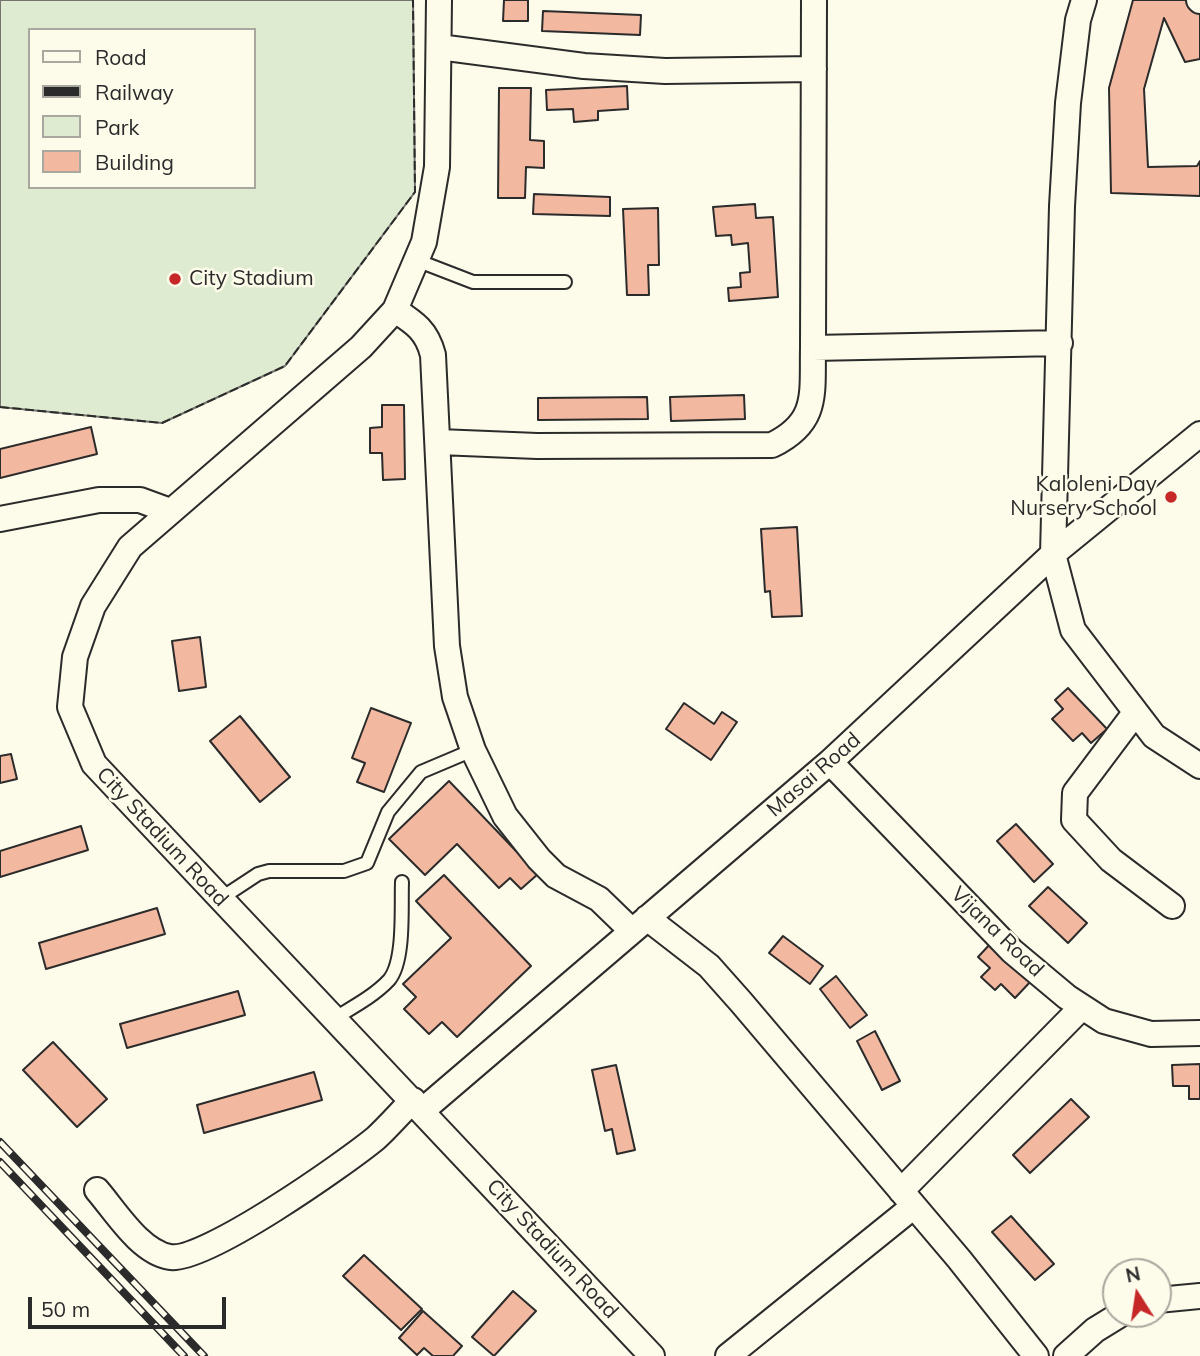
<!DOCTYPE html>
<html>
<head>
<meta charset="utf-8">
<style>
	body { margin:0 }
	#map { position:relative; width:1200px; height:1356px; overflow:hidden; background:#fdfbea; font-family:Mulish,sans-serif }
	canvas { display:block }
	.legend { position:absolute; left:28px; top:28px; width:228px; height:161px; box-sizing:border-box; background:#fdfbea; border:2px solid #a9a89e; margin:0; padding:9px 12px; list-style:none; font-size:21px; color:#2b2b2b }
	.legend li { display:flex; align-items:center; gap:14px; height:35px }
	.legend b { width:35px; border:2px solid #a9a89e }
	.north { position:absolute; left:1102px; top:1258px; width:70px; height:70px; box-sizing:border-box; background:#fdfbea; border:2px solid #a9a89e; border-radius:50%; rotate:348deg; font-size:19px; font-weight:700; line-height:28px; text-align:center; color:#2b2b2b }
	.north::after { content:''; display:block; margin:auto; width:24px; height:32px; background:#c62828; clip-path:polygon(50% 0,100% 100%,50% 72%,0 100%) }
	.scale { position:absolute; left:28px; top:1297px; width:198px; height:32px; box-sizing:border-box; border:4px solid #2b2b2b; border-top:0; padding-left:9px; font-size:21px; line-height:24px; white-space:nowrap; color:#2b2b2b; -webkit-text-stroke:5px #fdfbea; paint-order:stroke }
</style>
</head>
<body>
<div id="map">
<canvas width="1200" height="1356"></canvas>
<ul class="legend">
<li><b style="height:9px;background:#fdfbea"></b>Road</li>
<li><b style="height:9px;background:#2b2b2b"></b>Railway</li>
<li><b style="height:19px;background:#deebd1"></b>Park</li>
<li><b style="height:19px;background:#f2b8a0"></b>Building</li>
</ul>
<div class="north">N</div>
<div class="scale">50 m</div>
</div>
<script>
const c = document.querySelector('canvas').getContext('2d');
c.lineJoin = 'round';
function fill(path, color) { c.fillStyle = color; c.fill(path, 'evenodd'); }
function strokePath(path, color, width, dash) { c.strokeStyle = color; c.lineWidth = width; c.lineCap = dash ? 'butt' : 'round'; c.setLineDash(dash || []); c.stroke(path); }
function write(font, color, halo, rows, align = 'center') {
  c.font = font + ' Mulish,sans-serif'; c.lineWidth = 5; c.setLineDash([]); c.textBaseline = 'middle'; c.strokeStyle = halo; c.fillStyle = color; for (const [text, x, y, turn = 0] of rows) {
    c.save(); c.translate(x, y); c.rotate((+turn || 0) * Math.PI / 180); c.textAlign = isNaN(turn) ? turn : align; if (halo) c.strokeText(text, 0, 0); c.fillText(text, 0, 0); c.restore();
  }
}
const green = new Path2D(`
	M0 0H413L415 192 285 366 162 423 0 407ZM30 30H254V187H30Z`);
const building = new Path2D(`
	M504 0H528V21H503Z
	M1133 0H1194L1200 15V59L1185 62 1164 18 1144 89 1148 167 1197 166 1200 161V196L1111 193 1109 88Z
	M543 11 641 15 640 35 542 31Z
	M627 86 628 109 598 111V120L574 122 573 109 547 110 546 90Z
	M499 88H531L530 140 544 141V168L526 167 525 198H498Z
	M534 194 610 197V216L533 214Z
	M755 204 756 218 773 217 778 297 729 301 728 288 741 287 740 273 750 272 748 243 732 245 731 235 716 236 713 207Z
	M658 208 659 265H648L649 295H627L623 209Z
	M744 395 745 419 671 421 670 397Z
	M647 397 648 419 538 420V398Z
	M382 405H404L405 479 383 480 382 453H370V428L382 427Z
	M91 427 97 454 0 478V449Z
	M797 527 802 616 772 617 770 591 765 592 761 529Z
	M200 637 206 687 179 691 172 641Z
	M1068 688 1107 729 1091 743 1082 733 1073 741 1052 719 1063 709 1055 700Z
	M684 703 714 724 722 712 737 722 711 760 666 729Z
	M371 708 411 723 384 792 357 782 365 763 352 758Z
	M240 716 290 777 260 802 210 741Z
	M11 754 17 779 0 783V756Z
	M449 781 538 874 521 889 510 878 499 888 457 844 425 875 389 839Z
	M1016 824 1053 864 1034 882 997 841Z
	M81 826 88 850 0 877V851Z
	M444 875 531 966 457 1037 442 1022 429 1034 404 1009 416 997 403 984 451 938 416 901Z
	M1048 887 1087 923 1068 943 1029 906Z
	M157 908 165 934 46 969 39 943Z
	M783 936 823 966 810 984 769 953Z
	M992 942 1032 980 1015 998 1001 984 995 990 981 977 990 968 978 957Z
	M836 976 867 1015 850 1028 820 989Z
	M238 991 245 1015 127 1048 120 1024Z
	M875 1031 900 1081 882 1090 857 1041Z
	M53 1042 107 1099 77 1127 23 1070Z
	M1200 1064V1099H1189V1086H1173L1172 1065Z
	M616 1065 635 1150 617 1154 612 1129 605 1131 592 1070Z
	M314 1072 322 1100 204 1133 197 1105Z
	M1071 1099 1089 1117 1030 1173 1013 1155Z
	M1011 1216 1054 1264 1035 1280 992 1232Z
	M364 1255 422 1309 401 1330 343 1276Z
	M513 1291 536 1311 494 1356 472 1337Z
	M423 1311 462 1346 453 1356H433L424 1348 417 1355 399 1338Z`);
const service = new Path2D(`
	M416 260 473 282H565
	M220 899 258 874 269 871H344L367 863 388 812 421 772 473 750
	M335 1018C353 1007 374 996 389 980 405 961 401 907 402 882`);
const minor = new Path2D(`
	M439 0 437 167 424 242 395 310 361 347 130 547 93 606 75 657 70 707 94 764 652 1356
	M1084 0 1078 20 1068 103 1062 206 1053 554 1073 630 1154 736 1200 766
	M1199 0 1200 1
	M439 47 584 66 665 71 814 69
	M395 310C415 323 427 331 433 355L447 646 455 697 473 750 505 816 539 859 556 876 599 899 632 931
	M813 348 814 0
	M439 442 537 446 772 445C819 422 812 394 813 348L1060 343
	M0 519 99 500H140L170 511
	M1135 713 1075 793 1074 820 1111 860 1172 906
	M830 762 1012 951 1067 997 1104 1021 1151 1034 1200 1033
	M647 918 709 966 741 1002 959 1259 1036 1356
	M423 1110 830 762 1053 554 1200 434
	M97 1190C116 1212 140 1252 170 1257 204 1263 347 1162 376 1138 389 1126 401 1112 413 1100
	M901 1191 1082 1007
	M1158 1300 1200 1296
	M728 1356 914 1206
	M1066 1356 1095 1330 1121 1314`);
const rail = new Path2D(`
	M0 1142 204 1356
	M0 1162 184 1356`);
const fence = new Path2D(`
	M0 407 162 423 285 366 415 192 413 0`);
const markers = [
	[175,279,7,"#c62828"],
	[1171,497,7,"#c62828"]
];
const poiNames = [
	["City Stadium",189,279],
	["Kaloleni Day",1157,485,"right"],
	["Nursery School",1157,509,"right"]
];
const streetNames = [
	["Masai Road",814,775,-41],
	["City Stadium Road",162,837,47],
	["Vijana Road",997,932,44],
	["City Stadium Road",552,1249,47]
];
fill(green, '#deebd1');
strokePath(green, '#74746e', 2);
fill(building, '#f2b8a0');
strokePath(building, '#2b2b2b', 2);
strokePath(service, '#2b2b2b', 16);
strokePath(minor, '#2b2b2b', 28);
strokePath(service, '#fdfbea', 12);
strokePath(minor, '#fdfbea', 24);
strokePath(rail, '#2b2b2b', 8);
strokePath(rail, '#fdfbea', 5, [16]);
strokePath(fence, '#2b2b2b', 2, [9, 3.5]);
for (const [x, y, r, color] of markers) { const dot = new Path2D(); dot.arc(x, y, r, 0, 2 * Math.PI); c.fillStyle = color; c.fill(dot); strokePath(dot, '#fdfbea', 2.5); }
write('21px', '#2b2b2b', '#fdfbea', poiNames, 'left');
write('21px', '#2b2b2b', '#fdfbea', streetNames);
</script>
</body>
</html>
